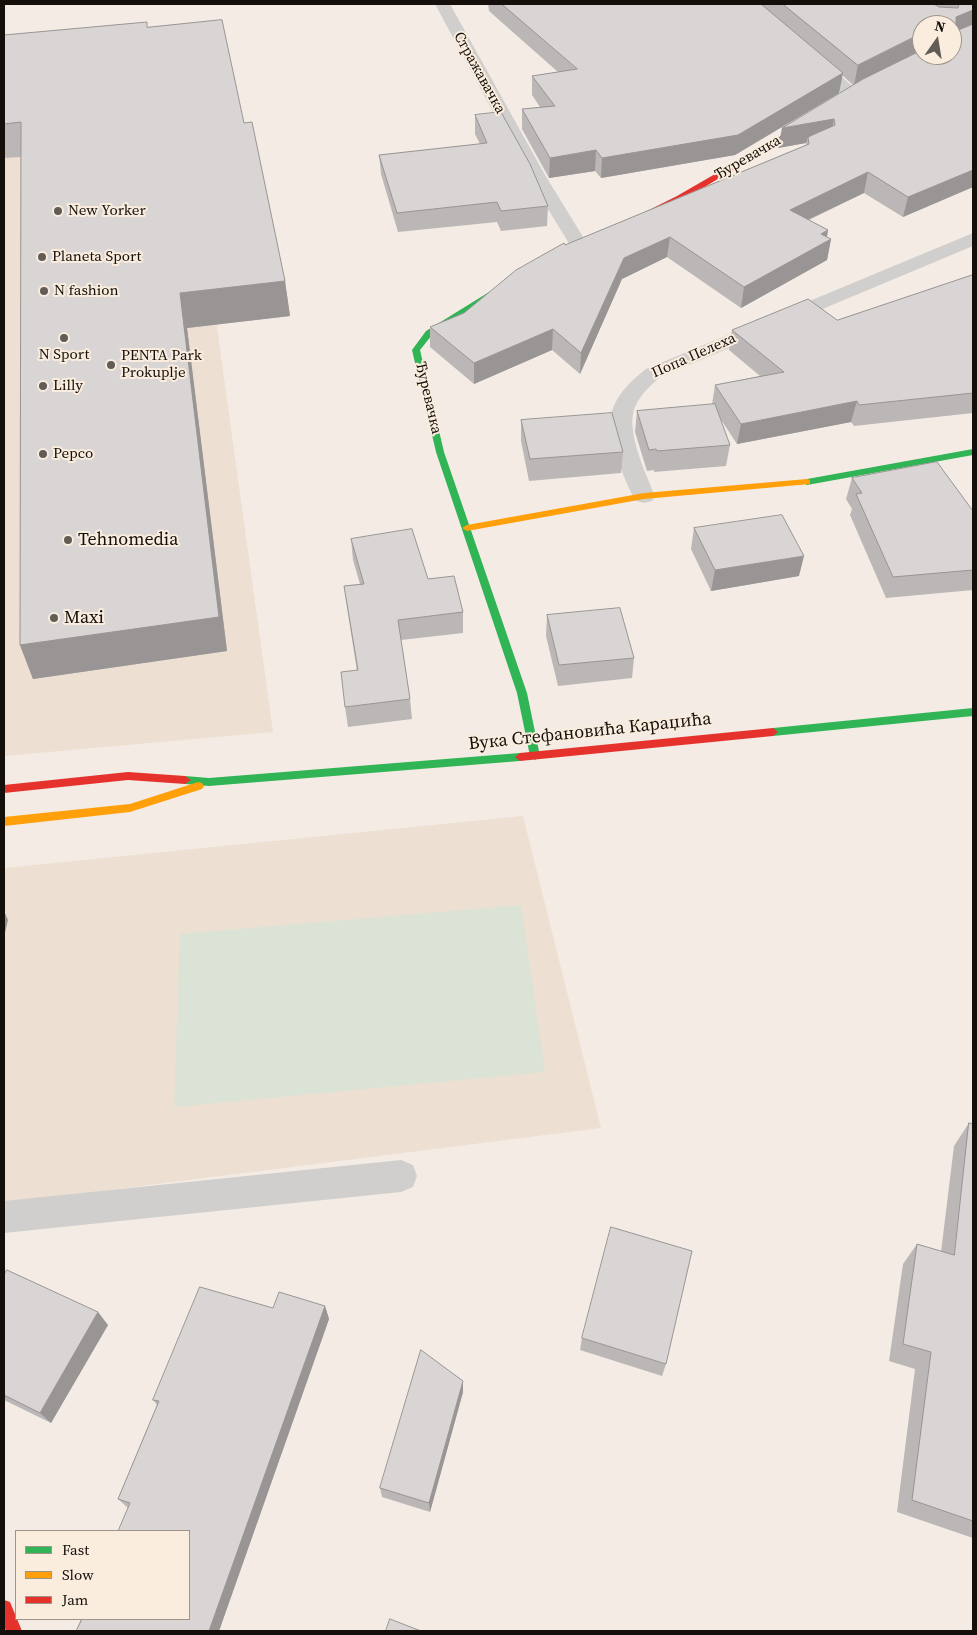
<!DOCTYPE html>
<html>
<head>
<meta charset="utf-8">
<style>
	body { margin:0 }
	#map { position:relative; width:977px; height:1635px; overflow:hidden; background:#f4ece4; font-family:"Source Serif 4",serif }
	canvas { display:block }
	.frame { position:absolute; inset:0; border:5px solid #140f0a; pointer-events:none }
	.legend { position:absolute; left:15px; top:1530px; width:175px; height:90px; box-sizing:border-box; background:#faedde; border:1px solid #9e9489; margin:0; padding:6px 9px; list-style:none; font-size:15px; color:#140f0a }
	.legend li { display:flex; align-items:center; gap:10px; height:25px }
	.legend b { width:25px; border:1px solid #9e9489 }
	.north { position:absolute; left:912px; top:15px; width:50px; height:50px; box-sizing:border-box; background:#faedde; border:1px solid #9e9489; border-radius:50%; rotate:13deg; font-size:14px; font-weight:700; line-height:20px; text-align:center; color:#140f0a }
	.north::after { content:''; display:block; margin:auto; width:18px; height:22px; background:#625c56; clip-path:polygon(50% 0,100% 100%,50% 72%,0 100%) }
</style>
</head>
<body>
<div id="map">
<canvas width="977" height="1635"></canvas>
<div class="frame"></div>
<ul class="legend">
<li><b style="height:6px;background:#30b455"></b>Fast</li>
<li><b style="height:6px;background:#ff9f0a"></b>Slow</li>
<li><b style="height:6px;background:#e5322d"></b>Jam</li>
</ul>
<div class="north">N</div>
</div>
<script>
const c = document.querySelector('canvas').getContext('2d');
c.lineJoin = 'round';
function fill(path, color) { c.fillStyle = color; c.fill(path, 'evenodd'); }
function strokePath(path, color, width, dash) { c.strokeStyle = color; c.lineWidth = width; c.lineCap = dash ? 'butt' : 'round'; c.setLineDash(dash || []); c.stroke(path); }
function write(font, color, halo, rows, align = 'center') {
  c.font = font + ' "Source Serif 4",serif'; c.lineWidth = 4; c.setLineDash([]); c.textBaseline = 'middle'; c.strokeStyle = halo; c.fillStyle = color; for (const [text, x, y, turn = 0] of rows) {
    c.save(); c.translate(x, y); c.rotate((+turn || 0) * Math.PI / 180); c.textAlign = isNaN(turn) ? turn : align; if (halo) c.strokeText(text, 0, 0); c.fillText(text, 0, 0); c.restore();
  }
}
const built = new Path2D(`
	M177 38 273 732 4 756V53Z
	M523 816 601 1128 46 1198 4 1208V868Z`);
const green = new Path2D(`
	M521 905 545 1072 174 1107 180 934Z`);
const street = new Path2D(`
	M435 4H450L545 175 588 245 586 249 579 251 572 249 570 245 527 175Z
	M812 54 818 56 858 91 860 94 858 97H846L806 62 804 59 806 56Z
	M973 233V246L660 377C651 385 640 395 635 407 625 430 646 474 655 496L652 501 644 503 636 501C624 482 604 429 613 408 619 392 633 379 646 369Z
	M401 1160 413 1165 417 1176 413 1187 401 1192 4 1233V1201Z`);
const fast = new Path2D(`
	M502 284 509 286 432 335 420 350 444 452 527 693 540 756 535 760 530 756 517 693 436 452 412 350 426 331Z
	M973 449V455L807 485 802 482 807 479Z
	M973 708V716L773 736 768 732 773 728Z
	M520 753 525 757 520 761 209 786 185 784 179 780 185 776 209 778Z`);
const slow = new Path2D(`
	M807 479 810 480V484L644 499 467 531 462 528 467 525 644 493Z
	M198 782 202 783 204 786 202 789 130 812 4 826V817L130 804Z`);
const jam = new Path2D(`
	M812 118 815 120 814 121 683 200 652 214 645 212 677 196Z
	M773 728 778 732 773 736 520 761 515 757 520 753Z
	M128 772 185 776 191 780 185 784 128 780 4 793V785Z
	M4 1600 10 1602 22 1631H6L4 1626Z`);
const wall = new Path2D(`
	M488 4H973V187L903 217 864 193 809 220 828 230 827 237 831 239 827 260 741 308 667 257 622 279 580 374 552 350 474 384 430 347V327L464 313 565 245 806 145V143L778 148 853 85 842 75 839 93 735 155 601 178 595 171 549 178 522 129V109L540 107 532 95V76L558 72 489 11ZM922 25H952V55H922Z
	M147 27 244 123 285 281 290 316 187 328 227 651 33 679 20 645 21 157 4 158V35Z
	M475 115 548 206 547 226 501 231 497 222 398 232 381 174 379 155 480 144 475 134Z
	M973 275V413L854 426 851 422 737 444 718 415 730 445 726 466 654 472V470L647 471 635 432 637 411 712 405 715 385 760 376 729 350 732 330 837 320Z
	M521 420 623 452 621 473 529 481 521 441Z
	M852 478 973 511V590L886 598 850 515 852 509 846 499Z
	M694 528 799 576 711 591 691 549Z
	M351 539 428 579 463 612V633L401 640 410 699 412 719 348 727 345 707 357 671 347 607 344 586 360 584 353 560Z
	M547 615 634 658 632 678 558 686 546 636Z
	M969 1123 973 1124V1538L897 1512 915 1369 889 1361 903 1264 917 1244 941 1252 954 1146Z
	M4 1275 108 1325 51 1423 4 1400Z
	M325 1306 329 1319 219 1631H76L128 1508 118 1499 157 1405 153 1400 273 1308Z
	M582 1338 666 1364 662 1376 580 1350Z
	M463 1381V1392L430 1512 382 1497 380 1488Z`);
const shadedWall = new Path2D(`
	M973 10V27L952 36 956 17Z
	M922 33V47L921 50 854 85 858 65Z
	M843 73 839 93 735 155 601 178 602 158Z
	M834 119 830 139 808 137 806 143 778 148 782 128Z
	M596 150 595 171 549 178 550 158Z
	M973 170V187L903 217 908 197Z
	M868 172 864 193 786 230 790 210Z
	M828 230 826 242 831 239 827 260 741 308 744 287 821 234Z
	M670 237 667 257 622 279 580 374 581 353 624 258Z
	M285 281 290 316 187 328 227 651 33 679 20 645 180 293Z
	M553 329 552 350 474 384V363Z
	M857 401 851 422 737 444 741 424Z
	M804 556 799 576 711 591 715 570Z
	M4 911 8 920 4 937Z
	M325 1306 329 1319 219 1631H209Z
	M98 1312 108 1325 51 1423 40 1413Z
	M463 1381V1392L430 1512 429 1503Z`);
const building = new Path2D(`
	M502 4H761L843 73 738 135 602 158 596 150 550 158 522 109 555 106 532 76 577 69Z
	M783 4H934L939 7 958 8 959 4H958H973V10L956 17V31L973 24V170L908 197 868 172 790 210 828 230 821 234 831 239 744 287 670 237 624 258 581 353 553 329 474 363 430 327 464 313 516 270 564 243 565 245 809 144 808 137 835 125 834 119 782 128 863 79 922 50V55H952V25H922V33L858 65Z
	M222 20 244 123 252 122 285 281 180 293 219 617 20 645 21 122 4 124V35L147 22V27Z
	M501 112 530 164 548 206 501 211 497 202 397 213 379 155 487 143 475 115Z
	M973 275V393L859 405 857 401 741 424 715 385 784 372 732 330 808 299 837 320Z
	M715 404 730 445 657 451 656 449 649 450 637 411Z
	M612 413 623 452 530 459 521 420Z
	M937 462 973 511V570L893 577 856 494 862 493 852 478Z
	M782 515 804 556 715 570 694 528Z
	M412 529 428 579 454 576 463 612 398 620 410 699 345 707 341 672 358 670 344 586 364 584 351 539Z
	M620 608 634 658 559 665 547 615Z
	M969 1123 973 1124V1521L912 1500 931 1352 903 1344 917 1244 954 1255Z
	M611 1227 692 1251 666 1364 582 1338Z
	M7 1270 98 1312 40 1413 4 1395V1275Z
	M200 1287 273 1308 279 1292 325 1306 209 1631H76L82 1619H189V1531H118L130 1503 118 1499 159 1401 153 1400Z
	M421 1350 463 1381 429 1503 380 1488Z
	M390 1619 421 1631H386Z`);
const markers = [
	[58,211,5,"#625c56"],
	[42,257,5,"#625c56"],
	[44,291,5,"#625c56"],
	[64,338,5,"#625c56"],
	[111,365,5,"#625c56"],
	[43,386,5,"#625c56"],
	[43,454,5,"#625c56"],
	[68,540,5,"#625c56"],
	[54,618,5,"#625c56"]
];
const farStreetnames = [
	["Стражавачка",479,73,61],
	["Ђуревачка",748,158,-30],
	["Попа Пелеха",694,356,-24],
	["Ђуревачка",428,398,77]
];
const farPoinames = [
	["New Yorker",68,211],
	["Planeta Sport",52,257],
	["N fashion",54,291],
	["N Sport",64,355,"center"],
	["PENTA Park",121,356],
	["Prokuplje",121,373],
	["Lilly",53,386],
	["Pepco",53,454]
];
const poiNames = [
	["Tehnomedia",78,540],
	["Maxi",64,618]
];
const streetNames = [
	["Вука Стефановића Караџића",590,732,-6]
];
fill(built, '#eddfd1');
fill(green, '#dae3d5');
fill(street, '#d0cfcd');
fill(fast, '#30b455');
fill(slow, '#ff9f0a');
fill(jam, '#e5322d');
fill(wall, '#bbb7b6');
fill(shadedWall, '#989594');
fill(building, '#d9d5d4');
strokePath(building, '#989594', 1);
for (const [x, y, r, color] of markers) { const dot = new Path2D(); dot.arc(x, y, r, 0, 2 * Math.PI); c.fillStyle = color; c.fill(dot); strokePath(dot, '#faedde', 2); }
write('15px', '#140f0a', '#faedde', farStreetnames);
write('15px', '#140f0a', '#faedde', farPoinames, 'left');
write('18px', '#140f0a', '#faedde', poiNames, 'left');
write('18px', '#140f0a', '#faedde', streetNames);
</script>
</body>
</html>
